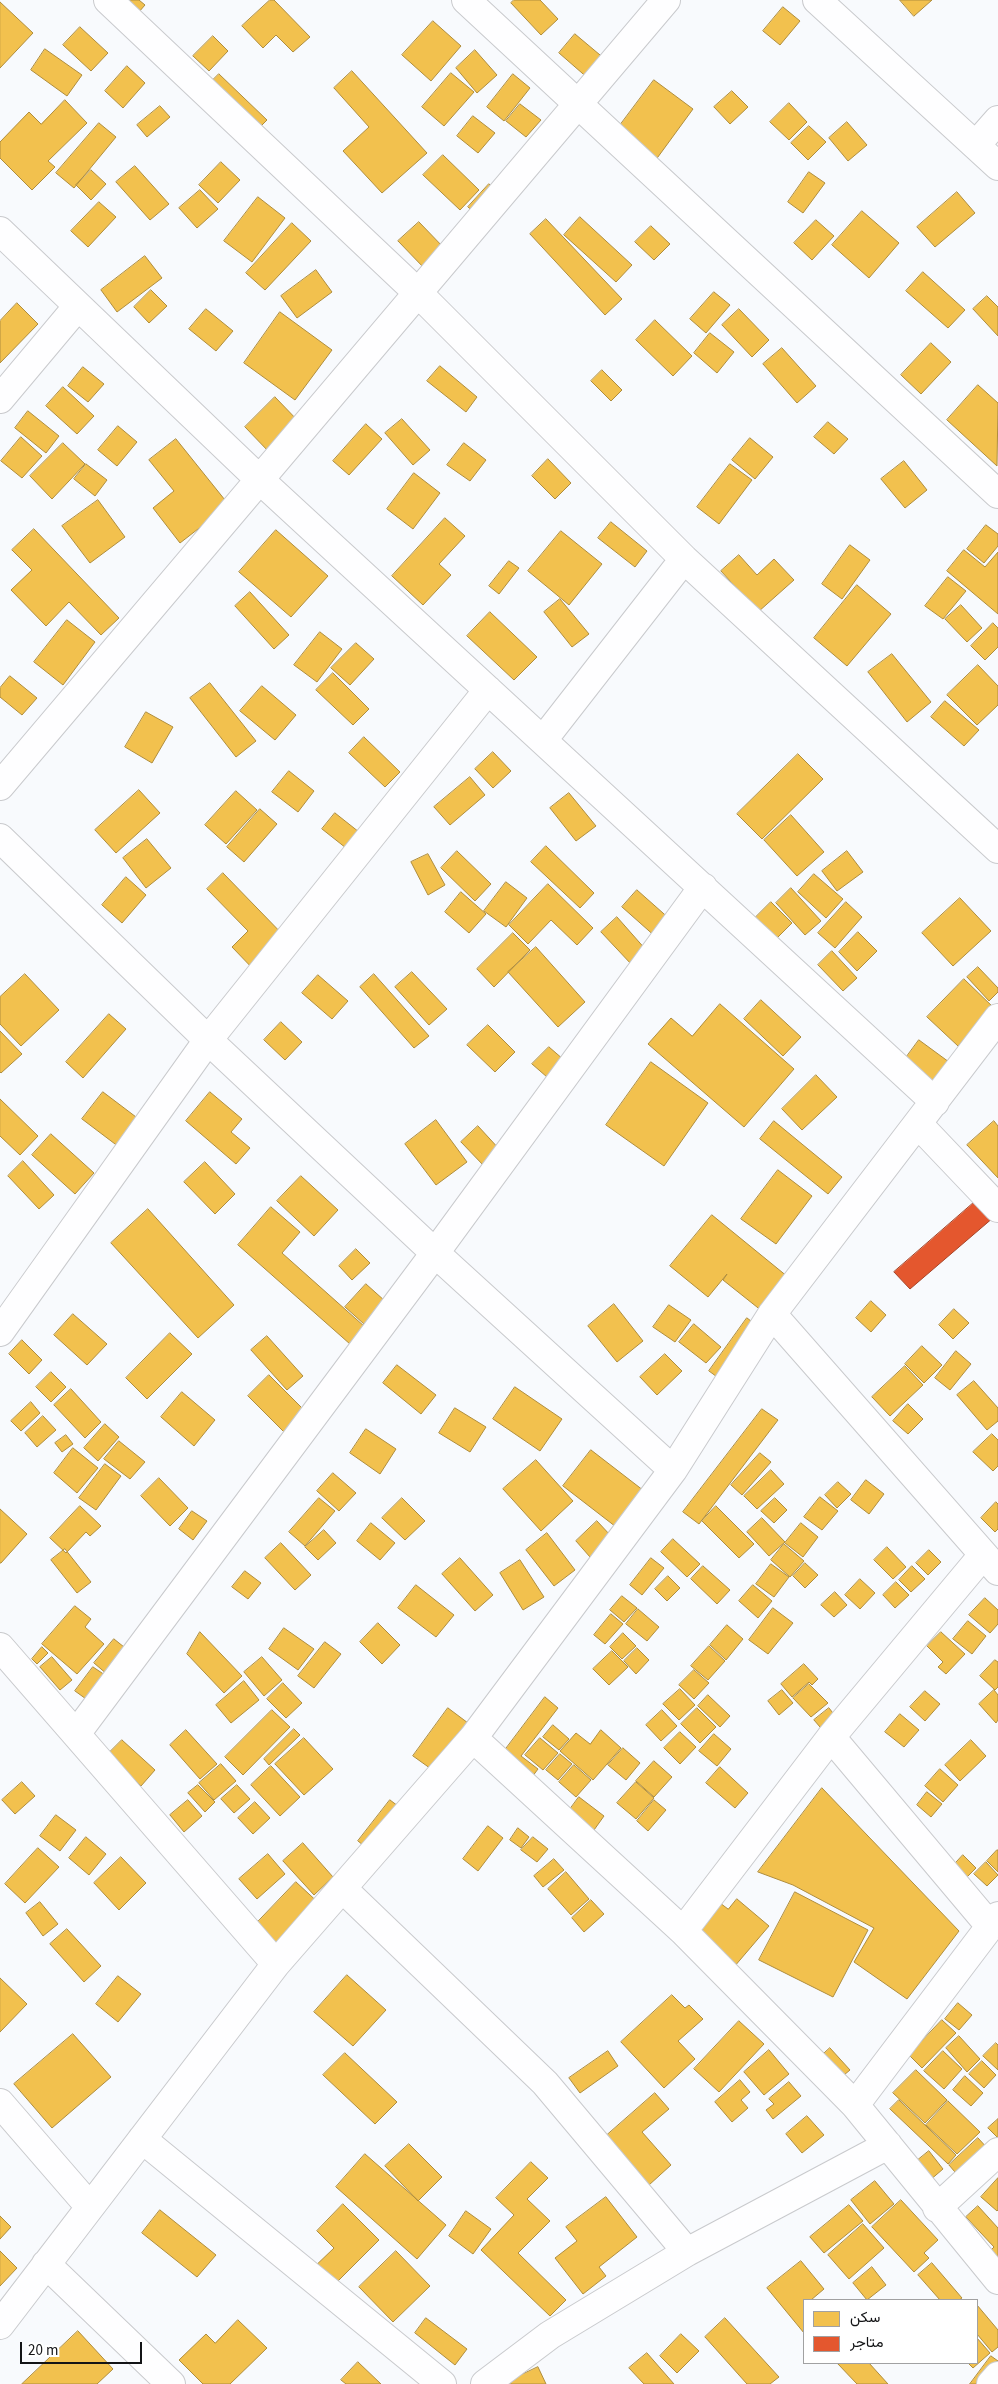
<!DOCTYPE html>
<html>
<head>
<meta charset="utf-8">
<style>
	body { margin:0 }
	#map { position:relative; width:998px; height:2384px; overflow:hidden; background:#f8fafd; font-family:"Source Sans 3",Vazirmatn,sans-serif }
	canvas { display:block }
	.legend { position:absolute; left:803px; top:2299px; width:175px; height:65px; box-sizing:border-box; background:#fff; border:1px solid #a1a1a2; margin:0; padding:6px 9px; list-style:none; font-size:15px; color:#131416 }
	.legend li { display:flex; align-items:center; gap:10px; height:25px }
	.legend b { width:25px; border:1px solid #a1a1a2 }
	.scale { position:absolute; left:20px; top:2342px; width:122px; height:22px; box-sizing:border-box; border:2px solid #131416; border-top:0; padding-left:6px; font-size:15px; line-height:18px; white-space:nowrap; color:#131416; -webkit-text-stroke:4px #fff; paint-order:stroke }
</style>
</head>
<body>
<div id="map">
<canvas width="998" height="2384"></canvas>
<ul class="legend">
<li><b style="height:14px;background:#f2c14e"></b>سكن</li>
<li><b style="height:14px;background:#e4572e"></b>متاجر</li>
</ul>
<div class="scale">20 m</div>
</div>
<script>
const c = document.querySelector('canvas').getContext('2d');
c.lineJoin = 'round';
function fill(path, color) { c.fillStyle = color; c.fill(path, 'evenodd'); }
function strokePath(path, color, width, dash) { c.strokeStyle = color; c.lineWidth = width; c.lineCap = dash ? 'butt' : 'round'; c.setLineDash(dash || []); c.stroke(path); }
const homes = new Path2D(`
	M111 0H139L145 5 132 20Z
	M270 0H274L310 37 293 52 276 35 263 48 242 26Z
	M514 0H540L558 19 541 35 511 3Z
	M900 0H932L914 16Z
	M0 2 33 33 0 68Z
	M783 7 800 21 780 45 763 31Z
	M433 21 461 46 431 81 402 55Z
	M80 27 108 53 91 71 63 45Z
	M575 34 606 60 590 80 559 53Z
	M213 36 228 51 209 71 193 56Z
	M45 49 82 75 67 96 31 70Z
	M475 50 497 75 477 93 456 68Z
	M127 66 145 83 123 108 105 91Z
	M352 71 427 153 382 193 343 151 369 127 334 88Z
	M451 73 474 92 444 126 422 107Z
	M219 74 267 120 242 145 194 99Z
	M513 74 530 88 504 121 487 107Z
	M654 80 693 109 655 161 615 132Z
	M732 91 748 107 730 124 714 107Z
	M65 100 87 123 48 161 55 167 32 190 0 158V142L29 112 41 124Z
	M789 103 807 122 789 140 770 122Z
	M520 104 541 120 526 137 506 121Z
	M160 106 170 117 147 137 137 125Z
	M473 116 495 133 478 153 457 136Z
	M847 122 867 145 848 161 829 138Z
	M99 123 116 137 74 188 56 173Z
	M809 126 826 142 808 160 791 143Z
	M443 155 479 190 460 210 423 175Z
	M221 162 240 180 218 203 199 185Z
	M135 166 169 204 150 220 116 182Z
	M91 170 106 184 91 200 76 185Z
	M809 172 825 183 803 213 788 202Z
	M489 184 502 196 481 218 468 207Z
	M200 190 218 209 197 228 179 208Z
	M957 192 975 213 935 247 917 227Z
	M258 197 285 218 252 262 224 241Z
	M99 202 116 217 88 247 71 231Z
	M862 211 899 243 869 278 832 245Z
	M580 217 632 265 616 282 564 235Z
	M546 219 622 299 605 315 530 234Z
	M816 220 834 236 812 260 794 243Z
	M419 222 445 249 425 269 398 241Z
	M292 223 311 241 265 290 246 273Z
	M651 226 670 244 654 260 635 242Z
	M145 256 162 278 117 312 101 290Z
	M316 270 332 292 297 318 281 296Z
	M923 272 965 310 948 328 906 291Z
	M151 290 167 306 149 323 134 307Z
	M714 292 730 305 706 333 690 319Z
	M987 296 998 307V336L973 309Z
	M17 303 38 324 0 363V321Z
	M206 309 233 331 216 351 189 329Z
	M739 309 769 340 752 357 722 325Z
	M280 312 332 350 295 400 244 363Z
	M655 320 692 356 673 376 636 340Z
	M710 333 734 352 717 373 694 353Z
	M931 343 951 362 921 394 901 375Z
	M782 348 816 386 797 403 763 364Z
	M440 366 477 397 466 412 427 381Z
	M83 367 104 384 88 402 68 386Z
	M602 370 622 390 611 401 591 381Z
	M978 385 998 403 997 466 947 420Z
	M63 387 94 416 77 434 46 406Z
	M275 397 301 424 270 453 245 427Z
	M28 411 59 436 46 453 15 428Z
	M402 419 430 450 413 465 385 433Z
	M828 422 848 439 834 454 814 437Z
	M366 424 382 439 349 475 333 461Z
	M118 426 137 442 117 466 98 450Z
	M21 437 42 456 22 478 1 461Z
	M750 438 773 457 755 479 732 460Z
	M176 439 229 505 180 543 153 508 174 491 149 460Z
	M63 443 85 464 52 499 30 476Z
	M464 443 486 460 470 481 447 465Z
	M548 459 571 483 555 499 532 476Z
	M904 461 927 490 905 508 881 479Z
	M86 464 107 480 95 496 74 479Z
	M730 464 752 480 719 524 697 507Z
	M414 473 440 493 413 529 387 509Z
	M98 500 125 537 90 563 62 526Z
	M445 518 465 536 439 564 451 575 423 605 392 576Z
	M611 522 647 551 635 567 598 538Z
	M986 525 998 534V546L984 563 967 549Z
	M34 529 119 618 101 635 69 602 46 626 11 590 32 570 12 550Z
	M276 530 328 576 291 617 239 572Z
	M561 531 602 564 569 605 528 571Z
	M850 545 870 560 842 599 822 584Z
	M964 550 985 567 998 552V614L947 571Z
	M739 555 757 575 774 559 794 580 758 612 721 571Z
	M509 561 519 568 499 594 489 586Z
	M948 577 966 591 943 619 925 606Z
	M857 585 891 614 847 666 814 638Z
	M250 592 289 635 274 649 235 606Z
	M560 599 589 634 572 647 544 612Z
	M961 605 982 628 967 642 945 619Z
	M490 612 537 657 514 680 467 636Z
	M67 620 95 642 63 685 34 662Z
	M993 623 998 628V647L985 660 971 646Z
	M320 632 342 649 317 682 294 665Z
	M356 643 374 659 350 685 331 668Z
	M892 654 931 702 907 722 868 672Z
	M978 665 998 686V705L977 725 947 695Z
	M333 673 369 709 353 725 316 690Z
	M10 676 37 698 22 715 0 697V688Z
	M210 683 256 741 236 757 190 698Z
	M262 686 296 715 275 740 240 711Z
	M945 701 979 730 964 746 931 717Z
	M146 712 173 727 152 763 125 747Z
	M364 737 400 772 385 787 349 753Z
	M493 752 511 771 493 788 475 769Z
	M798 754 823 779 762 839 737 814Z
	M289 771 314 791 298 812 272 792Z
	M470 777 485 795 450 825 434 807Z
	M139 790 160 813 116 853 95 830Z
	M236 791 257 810 226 844 205 825Z
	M569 793 596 826 576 841 550 808Z
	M260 809 277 824 244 862 227 847Z
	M335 813 359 832 346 848 322 829Z
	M791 815 824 852 797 876 764 840Z
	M147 839 171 868 146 888 123 858Z
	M546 846 594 893 580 908 531 862Z
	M457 851 491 884 475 901 441 868Z
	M847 851 863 872 837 891 822 871Z
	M428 854 445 885 428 895 411 862Z
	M223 873 290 942 258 974 232 947 248 931 207 889Z
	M814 874 843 899 826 918 798 892Z
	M126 877 146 895 122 923 102 905Z
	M506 882 527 898 506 927 484 911Z
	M548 884 593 928 577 945 551 920 528 944 509 925Z
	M791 888 821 921 805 935 776 903Z
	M637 890 672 921 657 938 622 907Z
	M461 892 486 914 469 933 445 912Z
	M960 898 991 931 953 966 922 933Z
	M771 902 792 923 767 948 746 927Z
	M846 902 862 917 835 948 818 933Z
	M617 917 647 951 632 965 601 932Z
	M858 932 877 951 857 971 839 952Z
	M513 933 530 950 494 987 477 969Z
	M536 947 585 1002 558 1027 508 972Z
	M832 951 857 978 843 991 818 965Z
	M978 967 998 988V992L989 1001 967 977Z
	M412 972 447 1009 429 1025 395 987Z
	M25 974 59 1010 21 1046 0 1024V997Z
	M374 974 429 1036 414 1048 360 987Z
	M318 975 348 1001 332 1019 302 993Z
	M964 979 994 1008 958 1046 927 1017Z
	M761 1000 801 1037 783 1056 744 1019Z
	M720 1004 794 1069 744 1127 648 1044 671 1018 692 1036Z
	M109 1014 126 1029 83 1078 66 1062Z
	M281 1022 302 1042 285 1060 264 1040Z
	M488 1025 515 1052 495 1072 467 1045Z
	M0 1031 22 1054 1 1073 0 1072Z
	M919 1040 964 1073 939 1106 894 1074Z
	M549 1047 571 1066 555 1084 532 1064Z
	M651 1062 708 1103 664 1166 606 1125Z
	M816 1075 837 1097 802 1130 782 1109Z
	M103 1092 140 1120 119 1147 82 1119Z
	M210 1092 242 1119 231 1132 250 1148 236 1164 186 1121Z
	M0 1099 38 1136 20 1155 0 1136Z
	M436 1120 467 1162 436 1185 405 1144Z
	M774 1121 842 1177 828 1194 760 1139Z
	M994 1121 998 1126V1178L967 1145Z
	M478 1126 501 1151 484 1166 461 1142Z
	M51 1134 94 1173 75 1194 32 1155Z
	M23 1161 54 1195 39 1209 8 1176Z
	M205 1162 235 1194 215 1214 184 1182Z
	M778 1170 812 1196 776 1244 741 1219Z
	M301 1176 338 1210 314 1236 277 1201Z
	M271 1207 300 1232 282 1253 374 1335 359 1352 238 1245Z
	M148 1209 234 1305 198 1338 111 1243Z
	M712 1215 799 1286 772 1319 723 1280 727 1274 708 1297 670 1266Z
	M356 1249 370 1263 352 1280 339 1266Z
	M366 1284 385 1301 364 1324 345 1307Z
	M871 1301 886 1315 871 1332 856 1318Z
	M614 1304 643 1341 617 1362 588 1326Z
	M669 1305 691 1320 675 1342 653 1327Z
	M954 1309 969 1323 953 1339 939 1325Z
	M73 1314 107 1344 87 1365 54 1335Z
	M747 1318 766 1332 728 1385 709 1371Z
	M694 1324 721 1347 706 1363 679 1342Z
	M170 1333 192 1354 147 1399 126 1378Z
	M267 1336 303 1376 287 1390 251 1350Z
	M22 1340 42 1360 29 1374 9 1354Z
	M922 1346 942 1365 924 1383 905 1364Z
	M956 1351 971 1364 950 1390 935 1378Z
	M665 1354 682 1371 657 1395 640 1377Z
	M397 1365 436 1395 421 1414 383 1383Z
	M905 1366 923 1385 890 1416 872 1397Z
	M51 1372 66 1387 51 1402 36 1387Z
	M269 1375 305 1411 284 1432 248 1396Z
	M974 1381 998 1408V1421L987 1430 957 1395Z
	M515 1387 562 1419 540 1451 493 1419Z
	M71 1389 101 1422 85 1438 54 1405Z
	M182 1392 215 1420 194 1446 161 1417Z
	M31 1402 40 1413 21 1431 11 1421Z
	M908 1404 923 1419 908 1434 893 1421Z
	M455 1408 486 1427 470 1452 439 1433Z
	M762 1409 778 1420 699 1524 683 1512Z
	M43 1416 56 1430 37 1447 25 1433Z
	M105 1424 119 1437 98 1461 84 1448Z
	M366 1429 396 1449 380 1474 350 1453Z
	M992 1434 998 1440V1466L993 1471 973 1452Z
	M66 1435 73 1444 62 1452 55 1443Z
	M119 1441 145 1462 130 1479 104 1459Z
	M73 1448 98 1468 77 1493 54 1473Z
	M591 1450 648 1494 620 1530 563 1486Z
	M760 1453 771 1462 742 1495 731 1485Z
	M536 1460 573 1501 541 1531 503 1489Z
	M105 1464 121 1476 96 1510 79 1498Z
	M771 1470 784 1484 757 1509 744 1496Z
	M333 1473 356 1493 339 1511 317 1491Z
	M159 1478 188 1508 170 1526 141 1496Z
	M866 1480 884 1494 869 1514 851 1500Z
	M838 1482 851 1494 837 1508 825 1495Z
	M820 1497 838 1511 822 1530 804 1517Z
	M319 1498 335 1511 305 1546 289 1532Z
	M402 1498 425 1521 405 1540 382 1518Z
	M775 1498 787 1510 774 1523 761 1511Z
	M996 1502 998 1504V1529L995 1532 981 1518Z
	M80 1506 101 1526 90 1536 86 1532 66 1553 50 1538Z
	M716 1506 754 1544 739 1558 702 1521Z
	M0 1509 27 1534 1 1563H0Z
	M192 1511 207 1521 193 1540 179 1529Z
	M762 1518 785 1542 769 1556 747 1532Z
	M597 1521 611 1536 590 1557 576 1541Z
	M371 1523 395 1543 380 1560 357 1541Z
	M801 1523 818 1537 803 1557 785 1543Z
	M324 1530 336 1543 318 1560 305 1547Z
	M547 1533 575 1570 554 1586 526 1550Z
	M673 1539 700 1564 687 1577 661 1552Z
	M281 1543 311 1575 295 1590 265 1558Z
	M784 1544 804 1561 790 1577 771 1560Z
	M887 1547 906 1567 893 1579 874 1560Z
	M65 1549 91 1582 77 1593 51 1560Z
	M929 1550 941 1562 928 1575 916 1563Z
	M460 1558 493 1595 475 1611 442 1574Z
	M651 1558 664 1568 642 1595 630 1585Z
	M520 1560 544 1597 523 1610 500 1573Z
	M805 1563 818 1575 805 1588 793 1576Z
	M771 1564 789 1577 774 1597 756 1584Z
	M703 1566 730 1590 717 1604 691 1579Z
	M912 1566 925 1579 911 1592 899 1580Z
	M245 1571 261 1583 248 1599 232 1587Z
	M668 1576 680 1588 667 1601 655 1589Z
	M860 1579 875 1593 860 1609 845 1595Z
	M896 1582 909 1595 895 1608 883 1595Z
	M416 1585 454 1615 436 1637 398 1608Z
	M753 1585 772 1601 758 1618 739 1601Z
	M835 1592 847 1605 834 1617 821 1605Z
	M622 1596 637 1608 624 1622 610 1610Z
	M985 1598 998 1610V1624L990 1633 969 1615Z
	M75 1606 91 1619 85 1627 104 1644 77 1674 42 1644Z
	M773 1608 793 1623 768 1654 749 1640Z
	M638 1609 659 1627 647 1641 626 1624Z
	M611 1614 623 1624 605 1644 594 1635Z
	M968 1621 986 1636 972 1654 953 1639Z
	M378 1623 400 1645 382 1664 360 1642Z
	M727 1625 743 1639 726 1660 710 1645Z
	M284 1628 314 1649 298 1670 269 1649Z
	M200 1632 242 1676 224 1693 187 1654Z
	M941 1632 965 1654 946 1674 938 1667 943 1662 927 1646Z
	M623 1633 636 1646 622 1659 610 1647Z
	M114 1639 129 1651 108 1675 94 1663Z
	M325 1642 341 1654 314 1688 298 1676Z
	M709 1646 725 1661 708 1680 691 1666Z
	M42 1647 48 1653 37 1664 32 1659Z
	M637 1648 649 1660 636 1674 624 1661Z
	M612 1651 628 1667 609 1685 593 1669Z
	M52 1657 72 1680 60 1690 40 1667Z
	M262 1657 282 1680 264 1696 244 1672Z
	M995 1660 998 1662V1687L995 1690 980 1676Z
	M804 1664 818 1679 812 1685 809 1682 792 1697 781 1684Z
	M93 1667 111 1679 93 1704 75 1691Z
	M694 1670 709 1683 694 1699 679 1685Z
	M244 1681 259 1700 231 1723 216 1705Z
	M283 1683 302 1703 286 1718 267 1699Z
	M809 1684 828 1703 811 1717 793 1698Z
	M680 1689 695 1705 679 1720 663 1704Z
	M782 1690 793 1703 779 1715 768 1701Z
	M994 1690 998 1695V1720L996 1723 979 1704Z
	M925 1691 940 1704 925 1721 910 1707Z
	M708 1695 730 1716 720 1727 698 1706Z
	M545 1697 558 1708 521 1756 538 1769 529 1781 499 1758Z
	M448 1708 468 1723 434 1771 413 1756Z
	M697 1708 716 1727 700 1743 681 1724Z
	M829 1708 840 1722 826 1734 814 1720Z
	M272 1710 290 1727 243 1775 225 1757Z
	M662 1710 677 1726 661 1741 646 1725Z
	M900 1714 919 1730 904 1747 885 1732Z
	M553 1725 569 1739 559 1750 543 1737Z
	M294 1729 300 1735 269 1765 264 1759Z
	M186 1730 217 1764 200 1779 170 1745Z
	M601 1730 621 1748 593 1780 560 1751 576 1733 590 1744Z
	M680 1732 696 1747 680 1764 664 1748Z
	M714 1734 731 1749 717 1766 699 1751Z
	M304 1738 333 1769 304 1795 275 1764Z
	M540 1738 558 1753 543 1770 525 1755Z
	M122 1740 155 1770 141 1786 107 1755Z
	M971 1740 986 1756 960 1781 945 1765Z
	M623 1748 640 1763 626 1780 608 1765Z
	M560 1754 572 1764 558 1780 546 1770Z
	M654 1761 672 1777 654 1797 636 1781Z
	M221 1764 236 1781 214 1800 199 1783Z
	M574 1765 591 1780 576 1797 559 1782Z
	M271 1766 300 1797 280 1816 251 1785Z
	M720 1767 748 1793 735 1808 706 1783Z
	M940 1769 958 1785 943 1802 925 1786Z
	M22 1782 35 1796 15 1814 2 1800Z
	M636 1782 654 1798 636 1819 617 1803Z
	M198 1785 215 1802 205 1812 188 1793Z
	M237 1785 250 1799 234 1813 221 1799Z
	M822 1788 959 1931 907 1999 854 1962 874 1928 793 1885 758 1872Z
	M927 1792 942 1804 931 1817 917 1805Z
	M579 1797 604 1816 594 1830 568 1812Z
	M188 1800 202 1816 184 1832 170 1815Z
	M390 1800 406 1812 374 1854 358 1841Z
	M654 1800 666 1810 648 1831 637 1821Z
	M255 1802 270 1818 253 1834 238 1818Z
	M56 1815 76 1830 60 1851 40 1836Z
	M488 1826 503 1838 478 1871 463 1859Z
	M518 1828 529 1837 521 1848 510 1840Z
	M86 1837 106 1854 89 1875 69 1858Z
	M533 1837 548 1849 537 1862 521 1850Z
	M303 1843 333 1877 314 1895 283 1861Z
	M38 1848 59 1867 25 1903 5 1884Z
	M997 1850H998V1872L987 1861Z
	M268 1854 285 1874 257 1899 239 1879Z
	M963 1855 976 1868 965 1879 953 1866Z
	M121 1857 146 1883 119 1910 94 1883Z
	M554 1859 564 1870 543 1887 534 1876Z
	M986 1862 998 1875 987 1886 974 1874Z
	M566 1872 589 1899 571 1915 548 1889Z
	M296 1882 323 1907 280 1952 253 1927Z
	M795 1892 868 1930 833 1997 759 1960Z
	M737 1899 769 1926 734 1967 693 1934 720 1903 728 1909Z
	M591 1900 604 1914 584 1932 572 1918Z
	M40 1902 58 1924 43 1936 26 1913Z
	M67 1929 101 1966 84 1982 50 1944Z
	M347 1975 386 2010 353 2046 314 2012Z
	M118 1976 141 1994 118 2022 96 2004Z
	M0 1978 27 2004 0 2032Z
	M672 1995 685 2008 689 2005 703 2019 678 2041 695 2059 664 2088 621 2042Z
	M958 2003 972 2015 959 2030 945 2019Z
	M942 2020 956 2033 922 2068 909 2055Z
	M739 2021 764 2044 719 2092 694 2069Z
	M73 2034 111 2077 52 2128 14 2084Z
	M959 2036 980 2059 967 2072 946 2048Z
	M996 2043 998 2045V2070L983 2056Z
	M830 2048 850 2070 838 2080 818 2059Z
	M769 2050 789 2074 764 2095 744 2072Z
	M608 2051 618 2066 580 2093 569 2078Z
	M943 2051 962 2069 944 2089 924 2071Z
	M345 2053 397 2102 375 2124 323 2075Z
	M982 2061 996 2075 984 2088 969 2074Z
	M916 2070 947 2100 925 2123 893 2093Z
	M965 2076 983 2093 971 2106 953 2090Z
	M740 2080 750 2092 741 2100 748 2108 732 2122 715 2102Z
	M789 2082 801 2096 773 2119 766 2110 774 2104 769 2099Z
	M655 2093 669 2109 642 2132 671 2165 649 2185 606 2136Z
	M899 2100 956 2155 948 2164 890 2109Z
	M948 2101 980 2132 957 2154 926 2125Z
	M807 2116 824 2135 802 2153 786 2134Z
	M998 2119V2138L988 2128Z
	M978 2138 989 2150 960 2178 949 2165Z
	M409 2144 442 2177 418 2201 385 2166Z
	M929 2151 943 2169 929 2181 913 2164Z
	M365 2154 446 2225 417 2259 336 2187Z
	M531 2162 548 2178 527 2199 550 2221 518 2253 566 2300 550 2316 481 2250 514 2215 496 2198Z
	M998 2178V2210L997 2211 981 2197Z
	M875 2181 894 2204 870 2224 851 2200Z
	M606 2197 637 2237 599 2267 606 2276 583 2294 555 2258 577 2241 566 2227Z
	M901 2200 938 2240 924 2253 929 2258 914 2272 872 2227Z
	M343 2204 379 2240 329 2290 310 2271 334 2248 317 2231Z
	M849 2205 863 2221 824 2253 810 2237Z
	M978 2206 998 2228V2264L988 2253 994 2247 966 2217Z
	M160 2210 216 2255 197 2277 142 2233Z
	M466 2211 491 2229 473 2254 449 2236Z
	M0 2216 11 2227 0 2239Z
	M863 2224 884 2248 849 2279 828 2255Z
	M0 2251 17 2268 0 2286Z
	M396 2251 430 2286 393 2322 359 2287Z
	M801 2261 824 2289 811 2300H804V2333L767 2288Z
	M932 2263 962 2298 959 2300H940L918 2275Z
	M872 2267 886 2285 867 2300 853 2283Z
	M977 2305 998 2330V2347L992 2352 977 2334Z
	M426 2318 467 2349 455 2365 415 2333Z
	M725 2318 779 2377 770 2384H747L705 2337Z
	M238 2320 267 2348 230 2384H203L179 2360 206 2334 215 2343Z
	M78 2331 113 2369 97 2384H22Z
	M681 2334 699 2351 677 2373 660 2356Z
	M977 2338 990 2353 973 2368 968 2363H977Z
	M647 2353 674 2384H644L629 2368Z
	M991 2356 998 2361V2368L986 2384H970Z
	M358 2362 381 2384H346L341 2380Z
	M840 2363H869L888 2384H857L838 2364Z
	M538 2367 546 2384H511L509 2381Z`);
const shops = new Path2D(`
	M978 1199 994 1217 910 1289 894 1272Z`);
const minor = new Path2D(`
	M108 0 417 292 684 559 998 849
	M466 0 998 494
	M817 0 998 166
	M976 145 998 120
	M0 231 260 480 935 1102
	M0 399 78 306
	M543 740 684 559
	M0 786 666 0
	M0 838 208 1040 435 1253 673 1470
	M918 1124 998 1208
	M772 1314 998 1571
	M0 1332 208 1040 488 690
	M0 1647 276 1964
	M76 1734 435 1253 703 887
	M831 1737 990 1926
	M473 1738 683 1931 855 2105 998 2280
	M343 1889 545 2083 687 2252
	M683 1931 831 1737 983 1555
	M0 2103 90 2207
	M855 2105 998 1916
	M142 2139 442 2384
	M937 2208 998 2152
	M46 2264 171 2384
	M0 2325 276 1964 473 1738 673 1470 772 1314 998 1018
	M485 2384 550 2335 687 2252 888 2145
	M991 2384 998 2376`);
fill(homes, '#f2c14e');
strokePath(homes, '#af8d3d', 1);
fill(shops, '#e4572e');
strokePath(shops, '#a54327', 1);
strokePath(minor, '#c9cacd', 30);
strokePath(minor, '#fefeff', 28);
</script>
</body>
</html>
